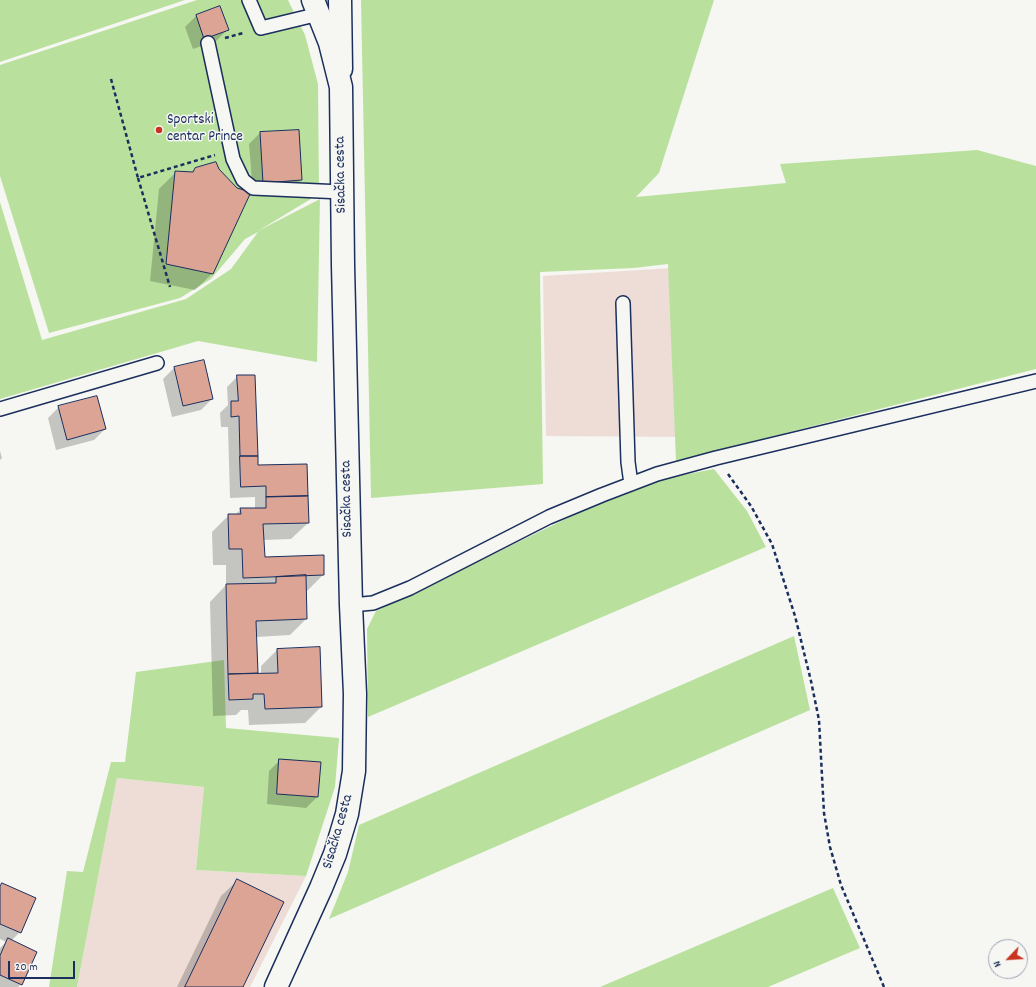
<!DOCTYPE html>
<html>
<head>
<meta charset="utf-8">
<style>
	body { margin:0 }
	#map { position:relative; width:1036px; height:987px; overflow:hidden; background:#f6f6f2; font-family:Dekko,sans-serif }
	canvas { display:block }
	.north { position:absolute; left:988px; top:939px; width:40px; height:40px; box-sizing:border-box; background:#f6f6f2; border:1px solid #9ea6b7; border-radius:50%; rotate:245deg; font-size:11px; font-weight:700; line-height:16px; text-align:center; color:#1b2f5e }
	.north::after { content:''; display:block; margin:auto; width:14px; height:18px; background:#c8321e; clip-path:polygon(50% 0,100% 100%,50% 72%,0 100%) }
	.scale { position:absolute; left:8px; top:961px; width:67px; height:18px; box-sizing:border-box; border:2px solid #1b2f5e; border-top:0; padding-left:5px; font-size:12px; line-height:14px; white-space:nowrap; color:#1b2f5e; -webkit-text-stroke:3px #f6f6f2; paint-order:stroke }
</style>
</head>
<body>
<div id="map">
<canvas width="1036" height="987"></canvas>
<div class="north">N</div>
<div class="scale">20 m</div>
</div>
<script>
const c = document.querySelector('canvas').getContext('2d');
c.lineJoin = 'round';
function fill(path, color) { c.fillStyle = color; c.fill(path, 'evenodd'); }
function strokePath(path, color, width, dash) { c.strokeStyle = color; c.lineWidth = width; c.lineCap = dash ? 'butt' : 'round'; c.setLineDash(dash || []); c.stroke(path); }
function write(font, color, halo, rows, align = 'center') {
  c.font = font + ' Dekko,sans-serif'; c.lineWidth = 3; c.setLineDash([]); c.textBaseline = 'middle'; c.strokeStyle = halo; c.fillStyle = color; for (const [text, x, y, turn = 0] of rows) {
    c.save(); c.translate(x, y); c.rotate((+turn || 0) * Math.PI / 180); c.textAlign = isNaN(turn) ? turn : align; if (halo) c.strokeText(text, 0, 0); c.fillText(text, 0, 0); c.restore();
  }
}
const built = new Path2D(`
	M672 268 680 437 546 436 543 276Z
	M117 778 204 787 196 870 306 876 250 987H77Z`);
const green = new Path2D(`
	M0 0H185L0 62Z
	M197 0H288L305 35 318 84 319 194 258 231 320 199 317 362 198 341 0 399V202L42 340 186 299 231 269 258 232 245 239 211 279 180 298 49 333 0 176V65Z
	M361 0H714L659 173 636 197 786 183 780 164 977 150 1036 166V369L676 461 668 264 634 268 540 272 543 484 371 498Z
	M714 469 747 511 766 547 368 717 367 629 376 611 613 496 662 479Z
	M794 636 810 710 329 919 348 872 359 825Z
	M224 660 226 728 339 738 335 787 306 876 196 870 204 787 117 778 77 987H49L67 871 83 872 111 762H125L136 672Z
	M833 888 860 948 768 987H600Z`);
const shadow = new Path2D(`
	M220 7 227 30 216 41 193 49 185 27 196 16Z
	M260 133 301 180 290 191 253 193 249 144Z
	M195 169 212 274 195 290 150 281 159 189 176 172 191 173Z
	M203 361 212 399 201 410 172 417 163 379 174 368Z
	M238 376 257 466 308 523 291 539 263 540 264 558 323 575 307 591H305L306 619 290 635 256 637 257 674H261V666L277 650 321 707 305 723 249 725 248 710H241L236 715 213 716 210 602 226 585V565H213L212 532 229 515H235L241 509H255V497L230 498 228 427H221L220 413 228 405 227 387Z
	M59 407 105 429 94 440 56 450 48 418Z
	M0 451 2 458 0 460Z
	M280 760 317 797 306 808 267 804 269 771Z
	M238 880 241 987H177L221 896Z
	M2 885 20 932 11 941 21 984 18 987H0V948L6 942 0 939V886Z`);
const building = new Path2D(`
	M220 6 229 30 204 39 196 15Z
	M299 130 302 180 263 183 260 132Z
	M216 162 219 169 237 188 251 192 213 274 166 264 175 171 193 172 195 168Z
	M204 360 213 399 183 406 174 367Z
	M237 375H255L258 456H240L239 416 231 417V401H238Z
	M97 396 106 429 67 440 58 406Z
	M240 456H258V465L307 464 308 496 266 497V486L241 487Z
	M308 496 309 523 263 524 265 557 324 555V575L243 578 242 549H229L228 514H241L240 508H266V497Z
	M306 575 307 619 256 621 258 673 228 674 226 584 276 583V577Z
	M320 647 322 707 265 709 264 694H253V699L229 700 228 674 278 673 277 649Z
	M279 759 321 762 318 797 277 794Z
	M237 879 284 902 243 987H185Z
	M2 883 36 898 21 933 0 924V887Z
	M8 938 37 952 22 985 0 975V956Z`);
const path = new Path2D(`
	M225 38 243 33
	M111 79 138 178 215 155
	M138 178 170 287
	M728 474 751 506 772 544 795 616 811 681 819 720 824 813 830 847 841 885 884 987`);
const service = new Path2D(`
	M249 0 261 28 319 14
	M208 43 233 159 243 180 253 188 342 192
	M623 303 628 462 631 484
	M0 409 157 363
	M351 605 373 603 410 588 549 517 602 495 657 474 716 458 1036 381`);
const minor = new Path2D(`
	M340 0 341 69`);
const secondary = new Path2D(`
	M276 987 321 888 335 854 347 814 354 771 355 694 351 605 343 265 341 87 330 43 313 0`);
const markers = [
	[159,130,4,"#c8321e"]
];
const poiNames = [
	["Sportski",167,121],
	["centar Prince",167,138]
];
const streetNames = [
	["Sisačka cesta",342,175,-91],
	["Sisačka cesta",348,499,-91],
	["Sisačka cesta",339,832,-74]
];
fill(built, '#eeddd6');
fill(green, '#b9e19d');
fill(shadow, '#0003');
fill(building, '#dba495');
strokePath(building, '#1b2f5e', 1);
strokePath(service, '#1b2f5e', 16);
strokePath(minor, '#1b2f5e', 25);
strokePath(secondary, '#1b2f5e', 25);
strokePath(path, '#1b2f5e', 2.5, [4, 3]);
strokePath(service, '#f6f6f2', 13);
strokePath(minor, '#f6f6f2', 22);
strokePath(secondary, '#f6f6f2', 22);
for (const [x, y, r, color] of markers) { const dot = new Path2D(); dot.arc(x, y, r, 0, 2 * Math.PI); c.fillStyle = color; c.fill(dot); strokePath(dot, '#f6f6f2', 1.5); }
write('15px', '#1b2f5e', '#f6f6f2', poiNames, 'left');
write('15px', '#1b2f5e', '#f6f6f2', streetNames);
</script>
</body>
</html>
